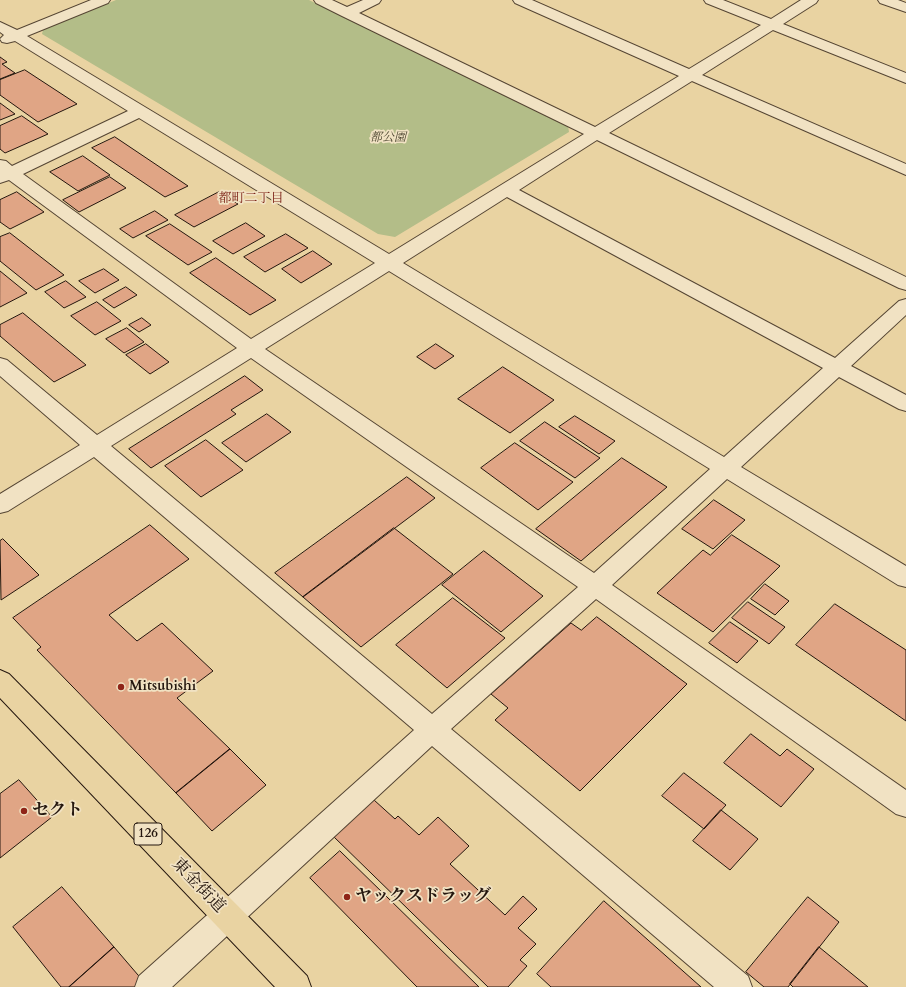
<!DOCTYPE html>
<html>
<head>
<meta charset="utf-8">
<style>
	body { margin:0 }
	canvas { display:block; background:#e9d3a2 }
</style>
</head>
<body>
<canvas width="906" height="987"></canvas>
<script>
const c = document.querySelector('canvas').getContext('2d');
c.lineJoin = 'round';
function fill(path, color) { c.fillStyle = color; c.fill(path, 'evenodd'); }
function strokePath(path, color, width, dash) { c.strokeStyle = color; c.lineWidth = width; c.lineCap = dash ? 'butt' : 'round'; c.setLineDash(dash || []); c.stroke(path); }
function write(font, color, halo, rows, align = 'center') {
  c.font = font + ' Cardo,"Noto Serif JP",serif'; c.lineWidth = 3.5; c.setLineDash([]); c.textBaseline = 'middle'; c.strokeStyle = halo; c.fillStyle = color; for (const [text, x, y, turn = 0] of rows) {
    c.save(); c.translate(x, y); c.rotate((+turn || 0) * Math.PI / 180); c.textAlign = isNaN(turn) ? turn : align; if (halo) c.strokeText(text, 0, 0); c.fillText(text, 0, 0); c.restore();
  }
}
const green = new Path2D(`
	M116 0H309L568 126 569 132 395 237 378 234 42 34 43 30Z`);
const building = new Path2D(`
	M0 57 7 62 2 64 15 73 0 79Z
	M25 70 77 104 38 122 0 95V80Z
	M0 103 15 114 0 120Z
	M22 116 48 134 5 153 0 149V126Z
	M115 137 188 186 165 197 92 148Z
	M83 156 110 175 78 191 50 172Z
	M110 177 126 188 79 212 63 200Z
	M17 192 44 212 10 229 0 222V200Z
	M219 192 238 204 194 227 175 215Z
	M155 211 168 220 133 238 120 229Z
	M246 223 265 236 233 254 213 241Z
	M170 224 212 252 188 265 146 236Z
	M10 233 64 275 36 290 0 261V237Z
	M286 234 308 248 265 272 244 257Z
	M313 251 332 264 301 283 282 269Z
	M216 258 276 300 250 315 190 273Z
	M104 269 119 280 95 293 79 281Z
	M0 271 27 293 0 307Z
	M66 281 86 297 64 308 45 292Z
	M126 287 137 295 114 308 103 300Z
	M97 302 121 321 95 335 71 316Z
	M23 313 86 365 54 382 0 336V325Z
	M142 318 151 325 139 332 129 325Z
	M127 328 144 342 124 353 106 339Z
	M146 344 169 362 150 374 126 355Z
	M436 344 454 356 435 369 417 357Z
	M503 367 554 400 510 433 458 399Z
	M245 376 263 390 231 410 236 414 151 468 129 449Z
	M267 414 291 432 246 462 222 443Z
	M575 416 615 441 599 454 559 427Z
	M545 422 600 458 575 478 520 441Z
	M206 440 243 470 201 497 165 466Z
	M515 443 573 482 538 510 481 468Z
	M622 458 667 487 581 561 536 529Z
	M407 477 435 498 303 597 275 573Z
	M714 500 745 520 713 549 682 529Z
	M150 525 189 559 109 615 137 641 162 623 213 671 177 698 230 749 176 793 37 650 41 647 13 618Z
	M394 528 453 574 361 647 303 597Z
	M732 535 780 566 713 632 657 593 703 550 710 555Z
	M3 539 39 575 1 600 0 541Z
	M484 551 543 596 501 632 442 585Z
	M765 584 789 601 775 615 751 599Z
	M453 598 505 638 447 688 396 645Z
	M748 602 785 627 769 644 732 618Z
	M835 604 906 650V721L796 645Z
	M597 617 687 684 580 791 495 720 508 708 491 694 571 623 581 630Z
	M730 622 758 641 737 663 709 643Z
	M751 734 780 756 787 749 814 769 781 807 724 763Z
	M230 749 266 785 212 831 176 793Z
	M684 773 726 805 704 829 662 796Z
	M19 780 52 817 0 858V794Z
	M374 800 395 819 398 816 419 835 438 817 469 846 450 864 505 915 523 896 537 909 518 928 536 944 520 960 527 966 508 987H488L333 836Z
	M721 810 758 839 730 870 693 841Z
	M340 851 479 987H417L310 878Z
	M62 887 114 947 69 987H61L13 927Z
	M808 897 839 922 788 987H764L746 972Z
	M604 901 701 987H551L537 974Z
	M114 947 144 982 138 987H69Z
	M819 947 868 987H793L790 984Z`);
const minor = new Path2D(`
	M91 0H110L108 3 27 36 389 254 584 134 342 16 316 3 314 0H332L347 7 363 0H381L379 3 359 13 595 127 679 76 515 3 513 0H532L689 69 761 25 706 3 704 0H723L771 19 801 0H818L816 3 783 24 906 73V83L773 30 702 75 906 164V175L692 81 609 133 906 277V290L899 288 597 140 519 190 835 358 899 301 906 299V315L851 366 906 395V411L899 409 839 377 741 467 906 566V587L898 585 727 479 612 585 906 790V817L896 814 596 599 451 729 748 976 752 987H714L432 746 172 987H135L139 976 414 730 94 457 8 511 0 513V494L80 445 0 376V358L7 360 97 435 237 348 9 180 0 183V160L6 161 12 166 128 111 15 41 7 43 2 42 0 39 4 35 0 32V22L17 30ZM139 118 375 263 251 339 23 174ZM507 197 823 368 724 457 403 263ZM389 271 710 469 594 573 265 349ZM251 358 578 587 432 714 111 446Z
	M878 0H898L906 3V12L880 3Z`);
const highway = new Path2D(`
	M0 670 9 674 307 976 311 987H275L0 698Z`);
const markers = [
	[121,687,4,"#8f2418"],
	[24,811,4,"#8f2418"],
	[347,897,4,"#8f2418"]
];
const farParknames = [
	["都公園",388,138]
];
const farNeighbourhoodnames = [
	["都町二丁目",251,199]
];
const shields = [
	[148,834,28]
];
const shieldNames = [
	["126",148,834]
];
const poiNames = [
	["Mitsubishi",129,687]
];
const nearPoinames = [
	["セクト",32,811],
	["ヤックスドラッグ",355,897]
];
const nearStreetnames = [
	["東金街道",198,886,46]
];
fill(green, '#b3bd88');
fill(building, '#e0a585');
strokePath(building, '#24160e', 1);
strokePath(minor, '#554533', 2);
strokePath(highway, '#24160e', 2);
fill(minor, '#f1e2c3');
fill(highway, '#e9d3a2');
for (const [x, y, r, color] of markers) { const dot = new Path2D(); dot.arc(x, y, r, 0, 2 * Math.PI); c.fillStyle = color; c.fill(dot); strokePath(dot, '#f1e2c3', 1.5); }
write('italic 12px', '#4f4833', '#f1e2c3', farParknames);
write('13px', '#7a1f14', '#f1e2c3', farNeighbourhoodnames);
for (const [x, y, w] of shields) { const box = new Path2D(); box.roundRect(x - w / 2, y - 11, w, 22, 3); c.fillStyle = '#f1e2c3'; c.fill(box); strokePath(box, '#24160e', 1); }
write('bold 13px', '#24160e', null, shieldNames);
write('bold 14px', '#24160e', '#f1e2c3', poiNames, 'left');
write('bold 17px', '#24160e', '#f1e2c3', nearPoinames, 'left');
write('17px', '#24160e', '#f1e2c3', nearStreetnames);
</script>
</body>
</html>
